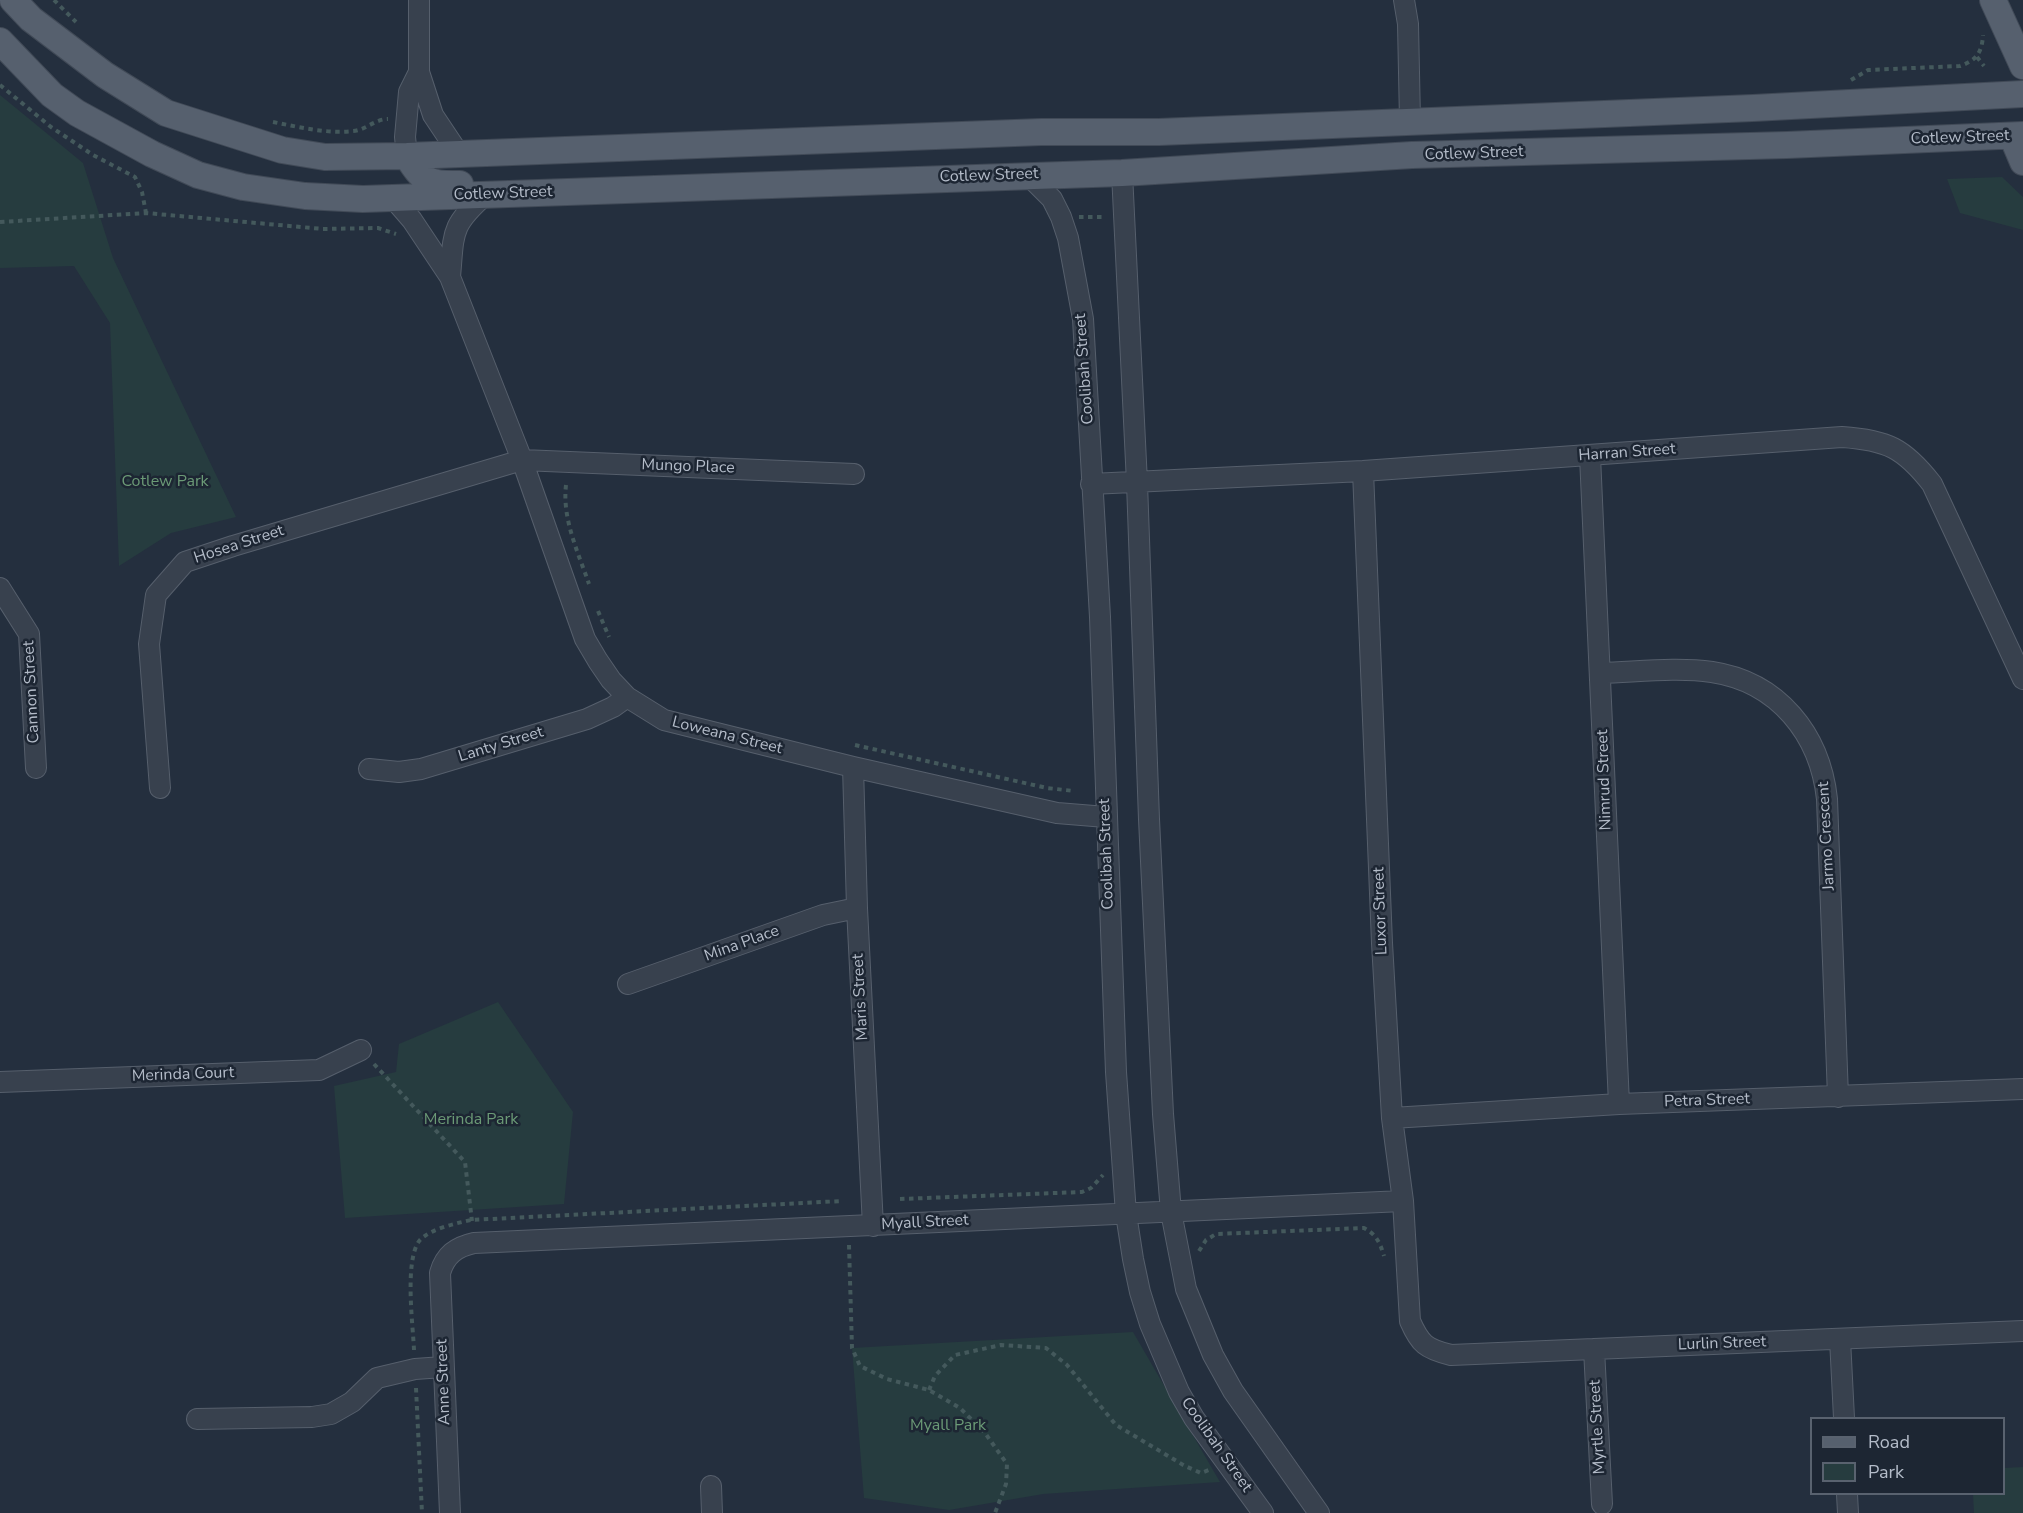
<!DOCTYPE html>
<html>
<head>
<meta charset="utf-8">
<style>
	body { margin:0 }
	#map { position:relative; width:2023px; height:1513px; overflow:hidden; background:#242f3e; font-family:"Nunito Sans",sans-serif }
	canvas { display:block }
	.legend { position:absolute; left:1810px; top:1417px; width:195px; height:78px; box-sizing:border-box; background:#1d2633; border:2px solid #59626f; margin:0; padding:8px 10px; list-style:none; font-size:18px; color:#b4bcc9 }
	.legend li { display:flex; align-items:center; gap:12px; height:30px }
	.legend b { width:30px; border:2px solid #59626f }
</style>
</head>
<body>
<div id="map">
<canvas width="2023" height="1513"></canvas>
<ul class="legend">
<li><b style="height:8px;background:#56606e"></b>Road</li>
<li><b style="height:16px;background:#263c3f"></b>Park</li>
</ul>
</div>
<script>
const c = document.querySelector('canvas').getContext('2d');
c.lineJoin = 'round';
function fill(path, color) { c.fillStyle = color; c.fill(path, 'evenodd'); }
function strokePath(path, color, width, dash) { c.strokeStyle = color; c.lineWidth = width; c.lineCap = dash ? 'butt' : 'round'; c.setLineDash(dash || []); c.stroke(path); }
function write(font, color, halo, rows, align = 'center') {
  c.font = font + ' "Nunito Sans",sans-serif'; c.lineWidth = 5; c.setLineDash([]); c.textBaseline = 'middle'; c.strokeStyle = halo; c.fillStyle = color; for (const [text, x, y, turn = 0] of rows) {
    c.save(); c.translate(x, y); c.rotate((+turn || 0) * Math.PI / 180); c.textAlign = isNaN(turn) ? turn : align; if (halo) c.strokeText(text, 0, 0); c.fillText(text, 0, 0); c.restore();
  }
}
const green = new Path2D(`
	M0 95 83 163 113 258 236 517 171 533 119 566 110 323 74 266 0 268Z
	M2002 177 2023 197V230L1960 213 1947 179Z
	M498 1002 573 1112 564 1204 345 1218 334 1086 396 1072 399 1044Z
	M1133 1332 1220 1482 1043 1494 949 1510 864 1498 852 1348Z
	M2023 1467V1513H1974L1973 1494H2004V1468Z`);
const path = new Path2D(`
	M54 0 76 22
	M1977 57 1984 66
	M1851 80 1868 70 1960 66C1977 60 1982 52 1983 35
	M0 85 51 127 93 155 135 177 142 192 146 213
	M273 122C299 127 326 134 353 131 366 130 375 119 388 119
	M1079 217H1105
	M0 222 146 213 323 229 378 228 396 234
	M566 485C562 519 578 552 589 584
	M598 611 609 637
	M855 745 1047 788 1074 791
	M374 1064 465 1162 472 1221
	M900 1199 1082 1192 1091 1188 1103 1175
	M849 1245 852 1348 860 1366 887 1379 929 1390 960 1408 985 1433 1007 1464 1006 1484 995 1513
	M1199 1251 1206 1240 1216 1234 1364 1228C1377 1235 1380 1243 1384 1256
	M414 1350C413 1325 404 1259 420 1240 430 1229 457 1223 471 1220L842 1201
	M416 1388 422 1513
	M929 1390 935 1376 955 1355 1001 1345 1046 1348 1067 1365 1116 1425 1185 1466 1201 1473 1209 1470`);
const minor = new Path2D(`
	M419 0V72L433 115 459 154
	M1404 0 1408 24 1410 121
	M407 156 405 137 409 92 419 72
	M1122 173 1137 483 1149 819 1163 1114 1171 1212 1186 1289 1213 1355 1233 1391 1319 1513
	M1028 175 1052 199 1061 217 1068 238 1083 319 1100 617 1116 1072 1126 1214 1133 1259 1140 1292 1150 1324 1179 1392 1194 1418 1263 1513
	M393 198 412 220 450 277 522 460 585 639 598 661 611 680 627 697 664 720 853 767 1057 813 1106 817
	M450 277C454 233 450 226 485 195
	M1590 456 1619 1104
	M1363 471 1382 943 1392 1118 1403 1201 1410 1321C1420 1344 1426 1349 1451 1355L2023 1331
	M1091 484 1363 471 1842 437C1887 440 1904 448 1932 484L2023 679
	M0 588 29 634 36 768
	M1601 673C1637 672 1676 667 1712 672 1778 682 1820 734 1827 799L1838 1097
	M853 767 857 908 873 1226
	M369 769 399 772 421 769 587 719 613 707 627 697
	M160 788 149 644 156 595 185 562 233 546 522 460 854 474
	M628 984 823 915 857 908
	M0 1082 319 1070 361 1050
	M1392 1118 1619 1104 2023 1089
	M1840 1339 1844 1418
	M1594 1349 1602 1504
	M197 1419 312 1417 331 1414 352 1402 377 1378 415 1369 443 1367
	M711 1486 712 1513
	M1847 1494 1848 1513
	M450 1513 440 1273C445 1255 456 1247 474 1243L1403 1201`);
const major = new Path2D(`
	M13 0 31 19 105 75 166 113 282 150 325 157 407 156 1041 132H1159L1753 108 2023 94
	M1993 0 2023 66
	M0 41 52 95 77 113 152 154 198 175 243 187 305 196 363 199 1122 173 1412 155 1787 145 2023 135
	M2012 136 2023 162
	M407 156C423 182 429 185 460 184`);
const streetNames = [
	["Cotlew Street",1960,138,-2],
	["Cotlew Street",1474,154,-2],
	["Cotlew Street",989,176,-2],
	["Cotlew Street",503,194,-2],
	["Coolibah Street",1085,369,-94],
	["Harran Street",1627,453,-4],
	["Mungo Place",688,467,2],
	["Hosea Street",239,545,-18],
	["Cannon Street",32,692,-93],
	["Loweana Street",727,736,14],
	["Lanty Street",501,745,-17],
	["Nimrud Street",1605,780,-92],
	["Jarmo Crescent",1827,836,-93],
	["Coolibah Street",1107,854,-92],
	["Luxor Street",1381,911,-92],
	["Mina Place",742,944,-20],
	["Maris Street",861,997,-93],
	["Merinda Court",183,1075,-2],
	["Petra Street",1707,1101,-2],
	["Myall Street",925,1223,-3],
	["Lurlin Street",1722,1344,-2],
	["Anne Street",444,1382,-92],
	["Myrtle Street",1598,1427,-93],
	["Coolibah Street",1216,1445,55]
];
const parkNames = [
	["Cotlew Park",165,482],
	["Merinda Park",471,1120],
	["Myall Park",948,1426]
];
fill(green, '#263c3f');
strokePath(minor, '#565f6c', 22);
strokePath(major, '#414a57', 28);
strokePath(path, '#44595c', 4, [4.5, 4.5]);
strokePath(minor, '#38414e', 20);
strokePath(major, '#56606e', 26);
write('16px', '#b4bcc9', '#1d2633', streetNames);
write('16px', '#6b9a76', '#1d2633', parkNames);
</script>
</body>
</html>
